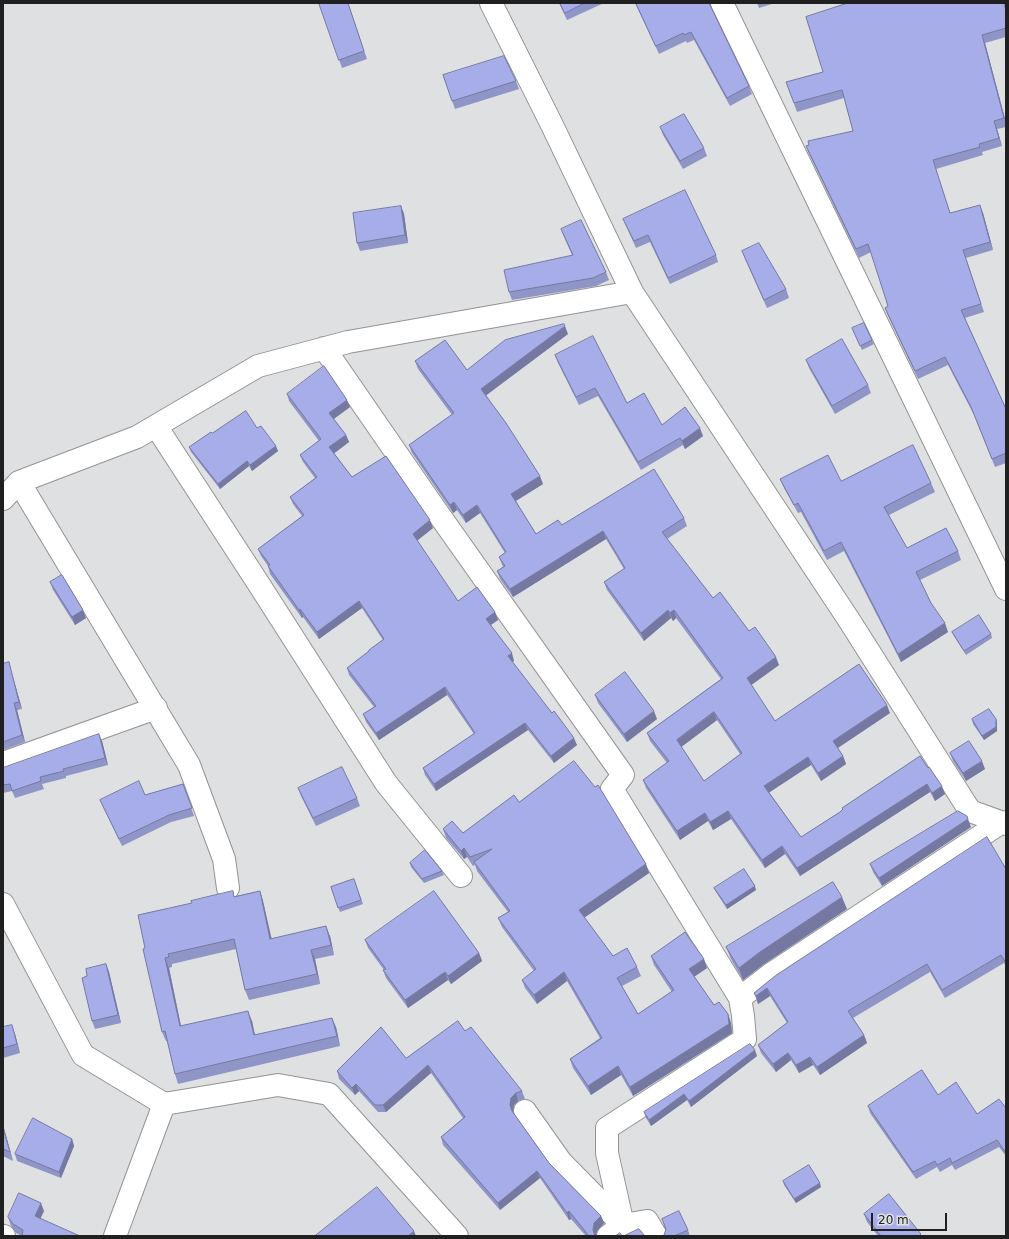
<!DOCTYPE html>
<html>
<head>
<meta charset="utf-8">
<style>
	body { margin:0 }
	#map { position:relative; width:1009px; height:1239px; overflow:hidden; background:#dfe0e2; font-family:"DejaVu Sans",sans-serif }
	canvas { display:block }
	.frame { position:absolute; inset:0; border:4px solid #202021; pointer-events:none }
	.scale { position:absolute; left:871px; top:1213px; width:76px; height:18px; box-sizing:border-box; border:2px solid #202021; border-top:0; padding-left:5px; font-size:12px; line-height:14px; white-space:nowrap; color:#202021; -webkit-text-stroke:3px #dfe0e2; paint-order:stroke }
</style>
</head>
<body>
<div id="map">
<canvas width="1009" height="1239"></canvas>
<div class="frame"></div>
<div class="scale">20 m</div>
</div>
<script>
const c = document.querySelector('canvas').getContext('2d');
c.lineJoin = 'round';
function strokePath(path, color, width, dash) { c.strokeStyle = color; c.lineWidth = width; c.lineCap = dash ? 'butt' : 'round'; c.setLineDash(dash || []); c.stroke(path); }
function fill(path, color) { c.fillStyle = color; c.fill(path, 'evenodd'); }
const minor = new Path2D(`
	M491 3 552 125 632 292 849 620 970 811 1006 824
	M722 3 1006 589
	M324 348 435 509 623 775 612 789 740 998
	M156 426 260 586 386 783 461 876
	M19 482 189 765 224 859 228 888
	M3 499 19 482 137 437 258 366 348 342 632 292
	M3 763 156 708
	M3 904 83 1055 164 1104 278 1085 329 1094 457 1236
	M525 1111 561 1162 623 1225 647 1221 656 1236
	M3 1236H4
	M115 1236 164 1104
	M608 1236 623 1225 607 1153V1128L745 1039 743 1016 740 998 771 974 1002 822`);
const wall = new Path2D(`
	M319 3H348L367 59 342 68Z
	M559 3H604L567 20Z
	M635 3H710V5L749 86 752 94 730 106 694 40 687 43 686 41 659 54Z
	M757 3H775L759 8Z
	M1004 3 1006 9V37L985 43 1006 122V127L997 129 1002 146 982 152 983 155 936 169 950 213H983L993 250 966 258 984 312 965 318 1006 409V463L995 467 974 415 948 365 918 379 888 316 885 308 888 306 871 252 859 258 809 154 806 146 853 131 844 98 797 112 786 82 823 72Z
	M443 75 516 81 519 89 455 109Z
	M660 127 704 148 707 156 683 169 663 135Z
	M401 206 404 214 408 243 360 251 357 243Z
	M623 219 716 255 718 262 670 284 650 242 636 248 626 226Z
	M561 229 606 272 609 280 596 286 512 300 509 292 572 255 564 237Z
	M742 251 786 289 789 298 767 308 745 259Z
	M852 328 872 340 874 344 862 350Z
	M568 334 486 395 543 484 516 501 536 534 562 525 684 518 687 526 667 539 713 598 749 631 779 665 751 685 775 721 890 713 838 748 843 756 846 764 821 781 811 765 769 792 801 837 840 812 842 810V808L920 756 945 794 935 801 930 792 800 876 785 854 765 868 731 819 713 830 708 821 680 840 646 788 643 780 667 763 650 741 647 733 721 679 676 618 673 621 671 618 644 641 607 590 604 582 624 569 606 539 513 597 500 579 497 571 503 567 499 557 505 553 480 513 466 523 457 510 453 513 412 453 409 445 452 415 418 369 415 361 467 370ZM717 720 740 754 704 781 681 747Z
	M555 355 627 403 662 425 703 436 685 449 683 445 641 470 598 396 579 405 558 363Z
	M806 360 868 385 871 393 835 414 809 368Z
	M287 394 350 407 334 419 346 435 349 442 334 453 352 477 433 528 417 541 458 601 495 612 498 620 491 625 514 661 512 662 577 745 554 763 528 730 436 791 425 775 423 768 474 734 447 695 379 740 366 722 363 714 374 707 349 675 347 668 369 651 383 640 362 608 319 639 303 617 302 618 270 574 268 566 261 556 258 549 302 516 293 504 290 497 315 478 303 462 300 455 319 441 289 401Z
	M257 428 278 451 252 471 249 466 220 489 191 452 189 447 212 433Z
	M780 479 841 481 931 483 935 492 889 515 907 548 958 551 961 560 920 580 931 603 948 632 901 662 844 551 827 560 801 512 798 513 784 488Z
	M50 582 86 618 75 625 53 590Z
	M952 632 991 634 992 638 966 655 954 636Z
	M9 662 11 670 22 709 17 710 25 742 3 750V664Z
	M595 695 657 719 627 742 598 703Z
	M972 719H996L997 723V731L984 740 973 724Z
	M102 741 108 765 66 776V778L42 784 44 789 15 798 12 791 3 793V768Z
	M950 753 985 769 966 781 953 761Z
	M183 784 194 816 171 822 122 846 103 807 100 800 145 795Z
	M298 788 357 798 360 806 316 826 301 796Z
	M519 802 646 864 649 873 584 918 613 956 637 967 641 976 622 986 638 1014 672 992 654 965 651 956 707 968 694 977 714 1005 728 1014 731 1023 732 1033 633 1096 621 1075 591 1095 573 1068 570 1059 600 1038 567 981 537 1004 525 988 522 980 534 971 502 927 498 918 508 912 477 871 475 865 473 866 467 857 464 859 446 838 443 829 463 833Z
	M971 827 882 886 873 872 870 864Z
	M410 863 442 871 444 875 424 883 411 867Z
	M1006 869V966L1004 963 945 998 930 972 853 1018 864 1035 867 1043 820 1075 813 1065 799 1073 791 1060 776 1072 761 1053 758 1045 787 1023 770 996 758 1004 757 1001 754 993Z
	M354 879 363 904 340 912 331 887Z
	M714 888 756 890 727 909 716 892Z
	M260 891 263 901 271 939 330 936 334 955 315 959 320 984 249 1000 245 990 236 949 172 964V967L169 968 181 1026 252 1021 255 1035 336 1027 340 1046 178 1084 175 1074 167 1041H166L162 1032 145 948 235 896Z
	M847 909 764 964 743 980 731 959 726 947Z
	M365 940 479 953 482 961 451 984 448 980 408 1008 386 978 383 970H384L368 948Z
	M106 964 109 972 121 1023 95 1029 92 1021 87 976Z
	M3 1027 15 1034 20 1053 3 1058Z
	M465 1031 522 1091 525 1099 518 1101 514 1105 513 1112 549 1163 601 1216 604 1223 597 1231 596 1236H586L571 1219 569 1220 540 1178 500 1210 443 1145 441 1137 463 1118 431 1073 386 1112H378L359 1091 355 1095 339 1079 337 1071 406 1058Z
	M757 1056 691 1107 687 1100 651 1126 646 1118 644 1112Z
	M938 1095 977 1114 1006 1108V1156L999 1147 955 1170 952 1165 940 1172 937 1167 916 1179 870 1113 868 1106Z
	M3 1125 13 1161 3 1156Z
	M72 1139 74 1146 61 1178 17 1161 15 1154Z
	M783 1181 821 1187 796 1203 784 1185Z
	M44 1211 40 1218 22 1236 16 1233 11 1226 8 1217Z
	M864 1214 921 1234V1236H878L867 1222Z
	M688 1230 690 1236H663Z`);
const shadedWall = new Path2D(`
	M982 35 985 43 1006 123 1004 118Z
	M994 121 997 129 1002 146 999 138Z
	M980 205 983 213 993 250 990 242Z
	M401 206 404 214 408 243 405 235Z
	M565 326 568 334 484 397 481 389Z
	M347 400 350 407 332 420 329 413Z
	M700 428 703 436 685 449 682 441Z
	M346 435 349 442 332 455 329 447Z
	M276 446 278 451 252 471 250 465Z
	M247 461 249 466 220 489 218 484Z
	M540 476 543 484 514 502 511 494Z
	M454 502 457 510 453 513 450 505Z
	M477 505 480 513 466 523 463 515Z
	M430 520 433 528 415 542 413 534Z
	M603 531 606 539 513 597 510 589Z
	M359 601 362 608 319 639 317 632Z
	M300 609 303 617 302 618 299 610Z
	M83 610 86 618 75 625 72 617Z
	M668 610 671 618 644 641 641 633Z
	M674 610 676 618 673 621 670 613Z
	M495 612 498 620 489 626 486 619Z
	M945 623 948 632 901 662 898 654Z
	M512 653 514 661 511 663 508 656Z
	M776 657 779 665 750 686 747 678Z
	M9 662 11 670 22 709 19 702Z
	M445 687 447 695 379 740 376 733Z
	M14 703 17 710 25 742 22 735Z
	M887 705 890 713 836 749 833 741Z
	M654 711 657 719 627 742 624 734Z
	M714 712 717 720 680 748 677 740Z
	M996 719 997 723V731L984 740 982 736Z
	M525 723 528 730 436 791 434 784Z
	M99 734 102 741 108 765 105 758Z
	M574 738 577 745 554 763 551 756Z
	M843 756 846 764 821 781 818 773Z
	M808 757 811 765 767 794 764 786Z
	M982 761 985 769 966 781 963 773Z
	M927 784 930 792 800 876 797 868Z
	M942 786 945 794 935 801 932 793Z
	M728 811 731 819 713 830 710 822Z
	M705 813 708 821 680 840 677 831Z
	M968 819 971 827 882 886 879 878Z
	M782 846 785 854 765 868 762 860Z
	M464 848 467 857 464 859 461 851Z
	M646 864 649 873 582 919 579 910Z
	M755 886 756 890 727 909 726 905Z
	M260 891 263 901 274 949 270 939Z
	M842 897 847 909 764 964 743 980 739 968 760 952Z
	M326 926 330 936 334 955 331 945Z
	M311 950 315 959 320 984 317 974Z
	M479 953 482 961 451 984 448 976Z
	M165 958 169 968 183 1036 180 1026Z
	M704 959 707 968 692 978 689 969Z
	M106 964 109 972 121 1023 118 1015Z
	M445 972 448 980 408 1008 405 1000Z
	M564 972 567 981 537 1004 534 995Z
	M767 988 770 996 758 1004 756 996Z
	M248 1011 252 1021 257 1045 254 1035Z
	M728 1014 731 1023 732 1033 633 1096 630 1087Z
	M332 1018 336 1027 340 1046 337 1036Z
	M12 1025 15 1034 20 1053 17 1044Z
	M864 1035 867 1043 820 1075 817 1067Z
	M755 1050 757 1056 691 1107 689 1101Z
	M788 1053 791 1060 776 1072 773 1064Z
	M810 1057 813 1065 799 1073 796 1065Z
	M428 1065 431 1073 386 1112 383 1105Z
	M618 1066 621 1075 591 1095 588 1086Z
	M356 1084 359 1091 355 1095 352 1088Z
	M516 1093 518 1101 514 1105 513 1112 510 1105 511 1098Z
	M684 1094 687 1100 651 1126 649 1120Z
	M3 1125 13 1161 10 1152 3 1128Z
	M72 1139 74 1146 61 1178 59 1172Z
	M537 1171 540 1178 500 1210 498 1203Z
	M820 1183 821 1187 796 1203 794 1199Z
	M41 1203 44 1211 38 1224 35 1216Z
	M569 1211 571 1219 569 1220 567 1213Z
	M601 1216 604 1223 597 1231 596 1236H595L593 1230 594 1223Z
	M414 1231 416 1236H408Z`);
const building = new Path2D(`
	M319 3H348L364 51 339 60Z
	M560 3H585L565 13Z
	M636 3H709L749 86 727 98 691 32 684 35 683 33 656 46Z
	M848 3H1004L1006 11V28L982 35 1004 118 994 121 999 138 979 144 980 147 933 160 950 213 980 205 990 242 963 250 981 304 961 310 1006 409V453L992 459 971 407 945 357 915 371 885 308 888 306 868 244 856 249 806 146 809 145 808 141 853 131 842 90 794 103 786 82 823 72 806 17Z
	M504 56 516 81 452 101 443 75Z
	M684 114 704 148 680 161 660 127Z
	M685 190 716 255 668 278 648 235 634 241 623 219Z
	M401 206 405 235 357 243 353 213Z
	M581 220 606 272 593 278 509 292 504 270 573 255 561 229Z
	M759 243 786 289 764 300 742 251Z
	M864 323 872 340 860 346 852 328Z
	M564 324 565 326 481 389 506 423 540 476 511 494 536 534 558 520 562 525 654 469 684 518 662 532 713 598 720 592 749 631 755 627 776 657 747 678 775 721 859 664 887 705 833 741 843 756 818 773 808 757 764 786 801 837 840 812 843 809 842 808 920 756 928 768 929 767 942 786 932 793 927 784 797 868 782 846 762 860 728 811 710 822 705 813 677 831 643 780 669 761 647 733 723 678 674 610 670 613 668 610 641 633 604 582 625 568 603 531 510 589 497 571 505 566 499 557 506 552 477 505 463 515 454 502 450 505 409 445 454 413 415 361 445 340 467 370 505 340ZM714 712 742 753 704 781 677 740Z
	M593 336 627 403 644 393 662 425 685 407 700 428 682 441 680 438 638 462 595 388 576 397 555 355Z
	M842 339 868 385 832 406 806 360Z
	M324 366 347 400 329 413 346 435 329 447 352 477 386 456 430 520 413 534 458 601 477 587 495 612 486 619 512 653 508 656 552 713 554 711 574 738 551 756 525 723 434 784 423 768 475 733 445 687 376 733 363 714 376 706 347 668 369 651V650L384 639 359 601 317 632 300 609 299 610 268 566 270 565 258 549 304 515 290 497 317 477 300 455 321 439 287 394Z
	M246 411 257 428 261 426 276 446 250 465 247 461 218 484 189 447 211 432 212 433Z
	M913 445 931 483 884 507 907 548 946 528 958 551 916 572 931 603 945 623 898 654 841 542 824 551 798 503 794 505 780 479 828 455 841 481Z
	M62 575 83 610 72 617 50 582Z
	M979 615 991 634 964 651 952 632Z
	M9 662 19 702 14 703 22 735 3 742V664Z
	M625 672 654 711 624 734 595 695Z
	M989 709 996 719V727L982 736 972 719Z
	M99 734 105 758 63 769 64 771 40 777 41 781 12 791 10 784 3 785V768Z
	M969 741 982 761 963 773 950 753Z
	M574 761 595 787 598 785 646 864 579 910 613 956 627 948 637 967 617 978 638 1014 674 990 651 956 685 932 704 959 689 969 714 1005 719 1002 728 1014 729 1024 630 1087 618 1066 588 1086 570 1059 602 1038 564 972 534 995 522 980 536 969 498 918 510 911 474 862 492 849 470 857 464 848 461 851 443 829 452 821 463 833 514 795 519 802Z
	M342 767 357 798 313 818 298 788Z
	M139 781 145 795 183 784 192 808 169 815 119 839 100 800Z
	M958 811 967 816 968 819 879 878 870 864Z
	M987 837 1006 869V963L1001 955 942 990 927 964 848 1011 864 1035 817 1067 810 1057 796 1065 788 1053 773 1064 758 1045 788 1022 767 988 756 996 754 993 775 976Z
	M425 850 442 871 422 879 410 863Z
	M744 869 755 886 726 905 714 888Z
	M354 879 361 900 338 908 331 887Z
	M833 882 842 897 760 952 739 968 726 947Z
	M233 891 234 897 260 891 270 939 326 926 331 945 311 950 317 974 245 990 234 939 168 954 169 957 165 958 180 1026 248 1011 254 1035 332 1018 337 1036 175 1074 165 1031 162 1032 143 949 145 948 138 915 192 903 191 901Z
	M434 891 479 953 448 976 445 972 405 1000 383 970 386 969 365 940Z
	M106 964 118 1015 92 1021 82 978 87 976 86 969Z
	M458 1021 465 1031 471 1027 522 1091 516 1093 511 1098 510 1105 512 1111 549 1163 601 1216 594 1223 593 1230 595 1236H589L569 1211 567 1213 537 1171 498 1203 441 1137 465 1117 428 1065 383 1105H375L356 1084 352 1088 337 1071 381 1027 406 1058Z
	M12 1025 17 1044 3 1048V1027Z
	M750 1044 755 1050 689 1101 684 1094 649 1120 644 1112Z
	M922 1070 938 1095 956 1082 977 1114 999 1099 1006 1108V1153L997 1140 952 1163 950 1158 937 1165 935 1161 913 1172 868 1106Z
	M33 1118 72 1139 59 1172 15 1154Z
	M3 1128 10 1152 3 1149Z
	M809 1165 820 1183 794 1199 783 1181Z
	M377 1187 414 1231 408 1236H315Z
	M19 1193 41 1203 35 1216 80 1236H22L23 1230 13 1224 8 1217Z
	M889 1194 921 1234 919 1236H881L864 1214Z
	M679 1211 688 1230 674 1236H663L664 1235 666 1229 662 1219Z
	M639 1229 645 1236H624Z
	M620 1233 622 1236H616Z`);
strokePath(minor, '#939395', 24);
strokePath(minor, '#fff', 22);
fill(wall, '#9095c8');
fill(shadedWall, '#7579a2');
fill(building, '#a7ade8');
strokePath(building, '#7579a2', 1);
</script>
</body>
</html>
